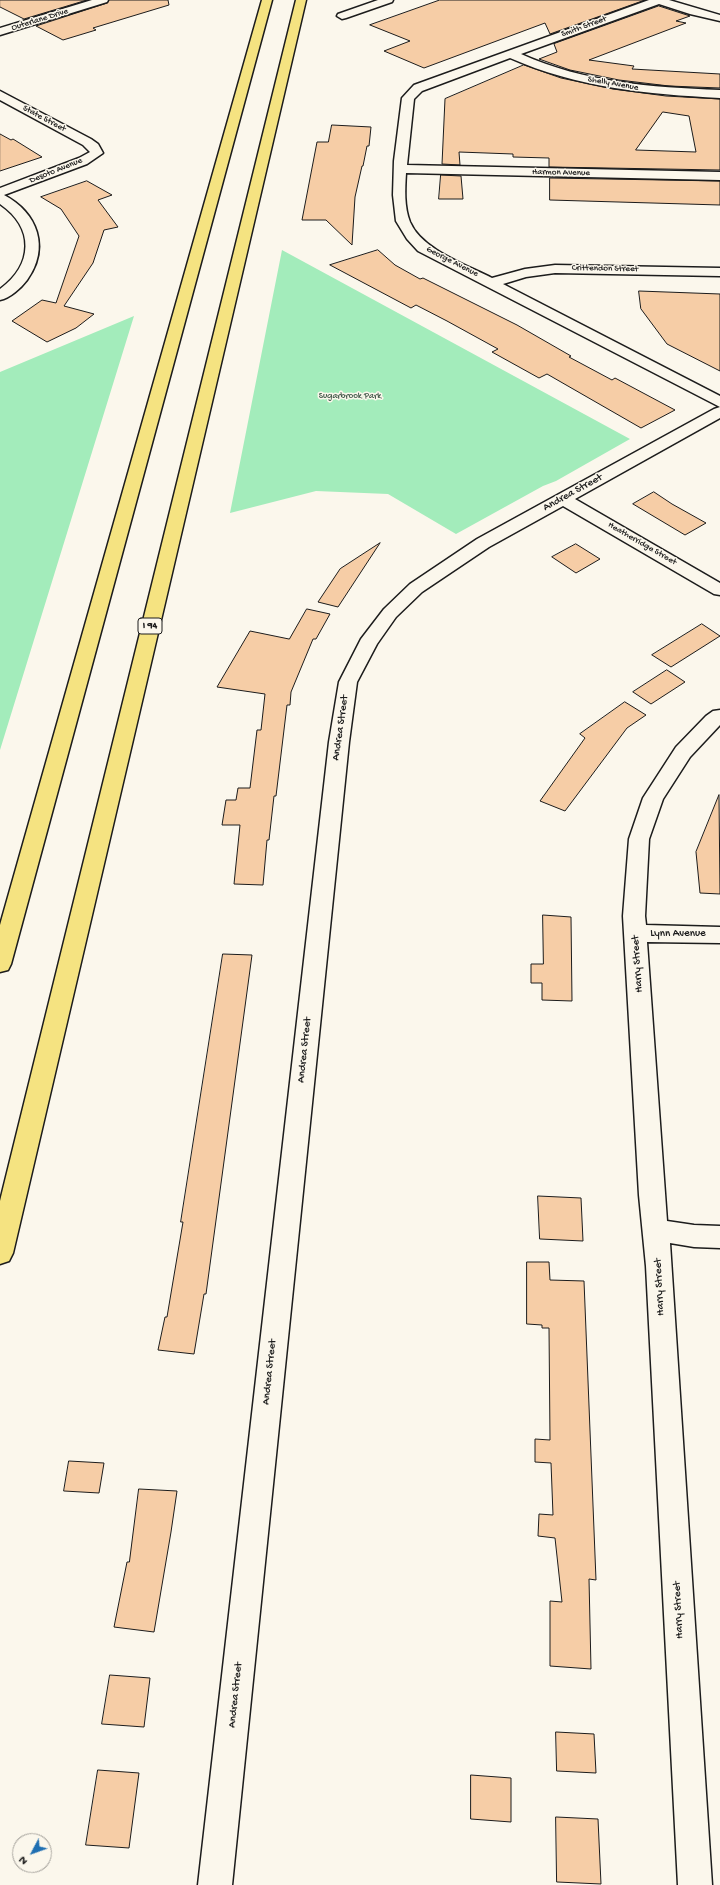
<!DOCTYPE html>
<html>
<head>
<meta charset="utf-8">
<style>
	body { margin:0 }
	#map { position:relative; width:720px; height:1885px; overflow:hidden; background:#fbf7ec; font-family:"Gochi Hand",sans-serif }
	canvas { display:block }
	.north { position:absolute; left:12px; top:1833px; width:40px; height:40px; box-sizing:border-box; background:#fbf7ec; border:1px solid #a29f99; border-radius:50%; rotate:229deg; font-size:11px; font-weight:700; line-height:16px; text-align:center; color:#1c1c1c }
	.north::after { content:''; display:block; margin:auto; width:14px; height:18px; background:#1f6fb2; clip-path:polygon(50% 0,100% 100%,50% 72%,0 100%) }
</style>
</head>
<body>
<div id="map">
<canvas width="720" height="1885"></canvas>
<div class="north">N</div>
</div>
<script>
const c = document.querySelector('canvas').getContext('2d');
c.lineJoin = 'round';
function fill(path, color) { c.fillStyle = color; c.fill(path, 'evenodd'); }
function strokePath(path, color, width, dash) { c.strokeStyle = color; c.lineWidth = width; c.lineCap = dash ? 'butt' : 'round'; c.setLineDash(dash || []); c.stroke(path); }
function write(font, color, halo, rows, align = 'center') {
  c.font = font + ' "Gochi Hand",sans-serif'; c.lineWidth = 3; c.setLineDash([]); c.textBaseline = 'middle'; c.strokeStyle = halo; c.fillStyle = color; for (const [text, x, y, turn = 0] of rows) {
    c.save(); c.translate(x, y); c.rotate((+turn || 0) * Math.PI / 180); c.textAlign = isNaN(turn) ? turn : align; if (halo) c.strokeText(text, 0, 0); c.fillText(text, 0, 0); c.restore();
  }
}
const green = new Path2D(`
	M282 250 630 439 556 481 543 486 456 534 388 494 316 491 230 513Z
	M134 316 0 750V372Z`);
const building = new Path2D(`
	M0 0H87L24 19 0 7Z
	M109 0H168L169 5 93 28 96 30 63 40 36 26 107 3Z
	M440 0H645L550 34 545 23 424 68 384 51 410 41 370 25Z
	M659 6 690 16 676 21 686 23 589 60 634 66 632 69 720 74V88L669 86 619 80 570 70 539 59 557 52 554 44Z
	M524 65 561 78 613 89 666 96 720 99V170L549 167V158L513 157V154L459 152 460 165 442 164 445 99ZM663 112 689 116 696 152 636 150Z
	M332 125 371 127 369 146H367L363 166H362L355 197 352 245 326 220H302L317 142H328Z
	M0 134 11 140 13 139 42 157 0 171Z
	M441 175 461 176 463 199H439Z
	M550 178 720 181V205L550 200Z
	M87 181 112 195 98 200 118 227 104 230 93 263 64 306 94 314 76 328 47 342 12 321 42 300 56 303 79 236 61 209 41 197Z
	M378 250 395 265 420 279 423 278 517 325 571 356 569 357 612 380 615 378 675 410 641 428 547 374 539 378 492 352 498 349 447 321 416 305 411 308 330 265Z
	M639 291 720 294V371L667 344 641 309Z
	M654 492 672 504 706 523 685 535 633 504Z
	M380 543 338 607 318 602 340 569Z
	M576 544 600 559 576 573 552 557Z
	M307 609 330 614 316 639H313L291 692 290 705H287L276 796H274L269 840H267L263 885 234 884 240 825H222L226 800H236L238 788H250L257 730H261L265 694 217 687 250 631 289 639Z
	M702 624 720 636 671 667 652 655Z
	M667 670 685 682 651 704 633 692Z
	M625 702 646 715 627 728 565 811 540 801 585 738 580 734Z
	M719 795 720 894 700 893 696 852Z
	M543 915 571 917 572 1001 542 1000V983H531V964H543Z
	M223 954 252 955 206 1294H204L194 1354 158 1350 165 1317H167L183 1222H181Z
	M538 1196 581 1198 583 1241 540 1239Z
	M527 1262H549L550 1280 584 1281 596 1580 589 1579 591 1669 550 1666V1601L562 1602 555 1538 538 1536 539 1514 553 1515 551 1463 535 1462V1439L550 1440 549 1328H542V1325L527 1324Z
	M69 1461 104 1463 99 1493 64 1491Z
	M139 1489 177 1491 171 1532 154 1632 114 1627 127 1562H129Z
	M110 1675 150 1678 144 1727 102 1724Z
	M556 1732 594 1734 596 1773 557 1771Z
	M98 1770 139 1773 129 1848 86 1845Z
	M471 1775 511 1778V1822L471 1819Z
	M556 1817 598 1819 601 1884 557 1882Z`);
const minor = new Path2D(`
	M92 0H108L107 2 0 35V28Z
	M378 0H393L392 2 346 18 342 19 337 16 338 14Z
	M649 0H669L720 15V21L690 14 659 4 521 54C586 83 650 87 720 90V98C647 94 578 88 510 58L422 91 414 99 407 165 720 172V180L406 173C405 189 404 207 410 222 422 250 467 265 492 278L525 269 555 265 720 268V276L555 273 526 277 503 284 720 396V407L418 251 407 239 396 221 393 195 394 161 402 98 414 85Z
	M0 91 91 139 98 144 103 153 87 164 4 195C38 213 50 248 27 280 21 288 10 298 0 300V289C33 265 35 228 0 204V188L79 158 90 152 83 145 0 100Z
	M720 407V418L575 499 720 583V595L714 594 563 506 489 547 422 592 396 617 377 644 357 682 349 742 232 1885H198L329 742 339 682 361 639 384 609 410 584 477 539 714 409Z
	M720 710V725L690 757 663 799 649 839 645 916 646 925 720 927V943L647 942 667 1221 694 1225 720 1226V1248L694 1247 670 1243 712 1885H678L646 1266 639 1195 623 916 629 839 643 798 676 747 706 716 713 711Z`);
const motorway = new Path2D(`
	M262 0H272L11 964 8 970 0 972V925Z
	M296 0H306L13 1253 9 1261 0 1264V1201Z`);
const farStreetnames = [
	["Outerlane Drive",40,20,-17],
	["Smith Street",584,27,-20],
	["Shelly Avenue",613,84,10],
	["State Street",44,119,28],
	["Desoto Avenue",56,171,-22],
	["Harmon Avenue",561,173,1],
	["George Avenue",452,262,27],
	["Crittendon Street",605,269,1],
	["Heatherridge Street",642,544,30]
];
const farParknames = [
	["Sugarbrook Park",350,397]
];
const shields = [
	[150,626,24]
];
const shieldNames = [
	["I 94",150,626]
];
const streetNames = [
	["Andrea Street",573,493,-29],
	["Andrea Street",341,728,-82],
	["Lynn Avenue",678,934],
	["Harry Street",638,964,-94],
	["Andrea Street",305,1050,-84],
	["Harry Street",660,1287,-93],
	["Andrea Street",270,1372,-84],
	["Harry Street",679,1610,-93],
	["Andrea Street",236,1695,-84]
];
fill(green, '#a3ecbb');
fill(building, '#f6cda6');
strokePath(building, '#1c1c1c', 1);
strokePath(minor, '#1c1c1c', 3);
strokePath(motorway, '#1c1c1c', 3);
fill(minor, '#fbf7ec');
fill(motorway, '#f5e381');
write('9px', '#1c1c1c', '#fbf7ec', farStreetnames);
write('9px', '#445a4c', '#fbf7ec', farParknames);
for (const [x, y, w] of shields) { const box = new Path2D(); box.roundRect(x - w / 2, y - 8, w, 16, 3); c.fillStyle = '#fbf7ec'; c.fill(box); strokePath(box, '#1c1c1c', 1); }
write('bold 10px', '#1c1c1c', null, shieldNames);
write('11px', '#1c1c1c', '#fbf7ec', streetNames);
</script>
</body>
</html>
